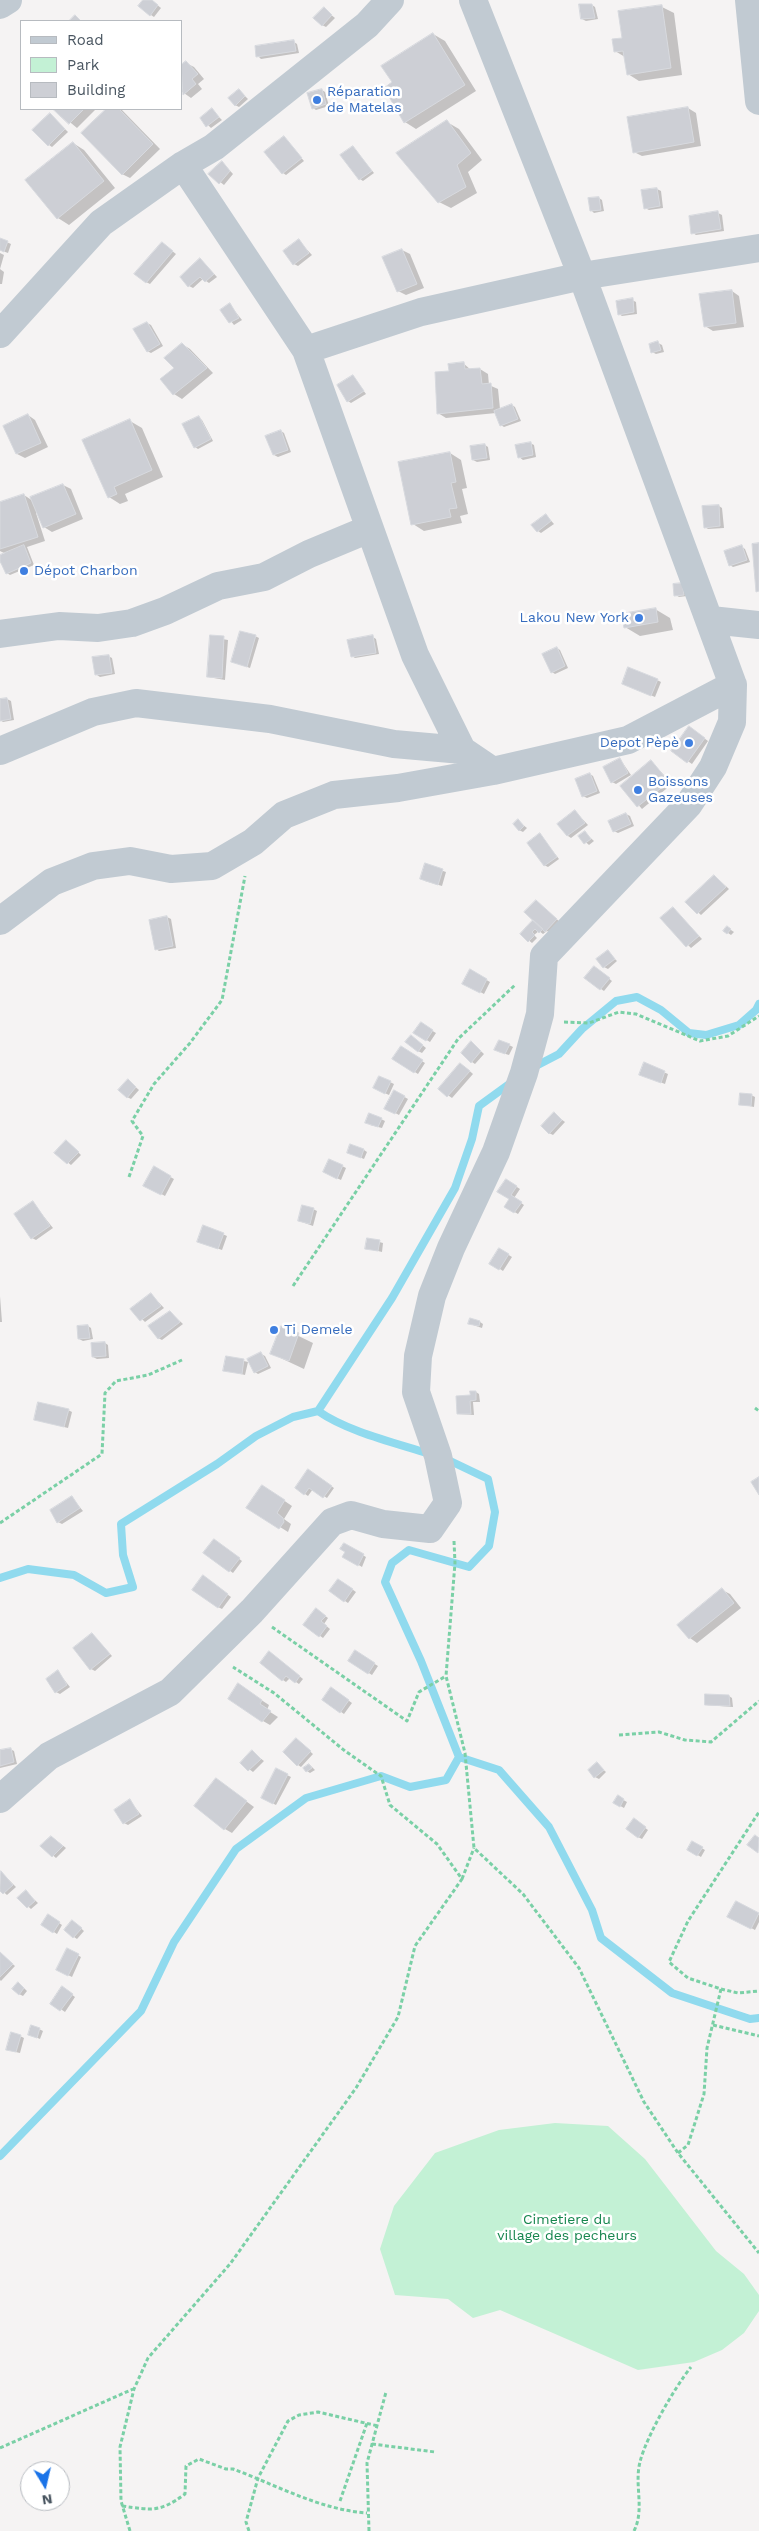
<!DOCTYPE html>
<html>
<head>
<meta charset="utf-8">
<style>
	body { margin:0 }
	#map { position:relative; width:759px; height:2531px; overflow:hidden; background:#f5f3f3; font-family:"Work Sans",sans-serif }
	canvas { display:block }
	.legend { position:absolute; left:20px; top:20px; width:162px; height:90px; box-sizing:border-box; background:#fff; border:1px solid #b7bbc0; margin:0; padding:6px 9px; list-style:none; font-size:15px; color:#4a5661 }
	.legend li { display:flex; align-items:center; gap:10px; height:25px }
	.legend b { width:25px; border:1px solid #b7bbc0 }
	.north { position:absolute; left:20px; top:2461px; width:50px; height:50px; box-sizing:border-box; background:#fff; border:1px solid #b7bbc0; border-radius:50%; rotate:171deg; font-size:14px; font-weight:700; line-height:20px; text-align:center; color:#4a5661 }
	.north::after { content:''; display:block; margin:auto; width:18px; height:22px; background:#1a73e8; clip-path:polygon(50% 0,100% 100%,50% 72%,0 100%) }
</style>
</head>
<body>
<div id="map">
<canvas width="759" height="2531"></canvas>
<ul class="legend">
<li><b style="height:6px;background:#c1cad2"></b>Road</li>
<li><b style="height:14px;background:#c3f1d5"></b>Park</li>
<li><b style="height:14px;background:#cdcfd5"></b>Building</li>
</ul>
<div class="north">N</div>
</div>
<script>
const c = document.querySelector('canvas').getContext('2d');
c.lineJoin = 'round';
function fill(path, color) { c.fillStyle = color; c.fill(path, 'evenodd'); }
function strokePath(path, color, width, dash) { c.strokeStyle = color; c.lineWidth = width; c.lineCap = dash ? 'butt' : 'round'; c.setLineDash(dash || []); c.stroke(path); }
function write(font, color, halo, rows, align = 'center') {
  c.font = font + ' "Work Sans",sans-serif'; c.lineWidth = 5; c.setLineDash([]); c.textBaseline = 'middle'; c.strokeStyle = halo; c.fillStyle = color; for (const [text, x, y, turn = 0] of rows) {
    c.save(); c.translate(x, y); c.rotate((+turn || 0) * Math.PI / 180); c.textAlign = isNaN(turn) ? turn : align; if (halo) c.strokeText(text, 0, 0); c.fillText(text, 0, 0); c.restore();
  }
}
const green = new Path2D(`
	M555 2123 608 2126 645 2159 716 2251 744 2274 759 2295V2311L744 2333 722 2350 694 2362 638 2370 500 2310 473 2318 448 2299 395 2295 380 2249 394 2206 435 2153 499 2130Z`);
const shadow = new Path2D(`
	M145 0H151L161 8 154 17 151 15Z
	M592 5 595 7 598 19 586 21 582 19Z
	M662 7 674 13 682 75 639 81 628 74 625 57 615 51 623 39Z
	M324 9 335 18 326 27 322 25Z
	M433 34 445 41 476 91 416 129 405 122 394 82Z
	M294 42 297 44 299 53 261 59 258 56Z
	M186 63 194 67 204 79 198 84 202 89 191 98 181 91V67Z
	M239 90 248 99 239 107 235 105Z
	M322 90 325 92 329 106 316 110 313 108Z
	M688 108 696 113 701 146 642 156 634 152Z
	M54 109H96L77 128Z
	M108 109H121L160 149 130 178 122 174 83 133Z
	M212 110 222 120 211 128 202 119Z
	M50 114 68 132 52 147 49 145Z
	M447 122 459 129 482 160 468 172 477 193 451 208 439 202Z
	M284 138 304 161 286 175 283 173Z
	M73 143 84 150 115 188 69 225 58 218Z
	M353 148 374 173 363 181 360 179Z
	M222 162 233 174 224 185 210 174Z
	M657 189 661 191 663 208 649 210 645 208 643 191Z
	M599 198 602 200 604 211 594 213 591 210Z
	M718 213 722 215 724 231 696 235 693 233Z
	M0 239 11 244 8 253 0 250Z
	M299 241 312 255 298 266 294 264Z
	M162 243 176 254 150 284 146 282Z
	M402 250 410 254 424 288 406 295 398 291Z
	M0 253 4 255 0 269 4 272 2 284H0Z
	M201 260 217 277 209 283 203 279 193 288 189 286Z
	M732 291 739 296 744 327 713 331 705 326Z
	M632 300 636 302 637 314 622 316 619 314Z
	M230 305 242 320 234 325 222 310Z
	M147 323 151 325 163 346 151 353 147 351Z
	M658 343 662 345 664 352 656 354 652 352Z
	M182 344 190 349 213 373 182 399 174 394 162 380 176 369Z
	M463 363 471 370 480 369 488 374 489 385 498 389 500 409 512 405 515 407 521 421 504 427 501 425 496 413 446 418 438 413 450 372Z
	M353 376 366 394 351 403 348 401Z
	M28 415 35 420 48 447 25 458 17 454 4 426Z
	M199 418 202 420 213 441 198 449 195 447Z
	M130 421 142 428 163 477 125 494 128 501 120 504 109 497Z
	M281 431 284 433 291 452 278 457 274 455Z
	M530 443 534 445 536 457 523 460 519 457Z
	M485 445 488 447 490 460 477 462 473 460Z
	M450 453 461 460 467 488 462 489 468 514 460 516 462 523 424 531 413 524Z
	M63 485 71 489 83 519 52 532 44 527 38 512 36 513 45 541 27 547 34 565 10 575 7 573 0 562V556L6 554 0 551V503L24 495 33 501Z
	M719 506 722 508 724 528 708 529 705 527Z
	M546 515 554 524 541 533 538 531Z
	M742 547 745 549 750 562 733 567 730 565Z
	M681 584 687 596 679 597 676 595Z
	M655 609 670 618 673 630 640 636 625 627Z
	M255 636 259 638 250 668 233 662Z
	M211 637 228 640 225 680 208 677Z
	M373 637 376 639 379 654 355 658 352 656Z
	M557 648 560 650 568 668 555 674 552 672Z
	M108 656 112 658 115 674 100 677 97 675Z
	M657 680 661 682 655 697 627 685Z
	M7 699 11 701 14 720 3 722 0 720V701Z
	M693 730 708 741 692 764 673 751Z
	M620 759 631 775 616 784 612 782Z
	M651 761 672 784 642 809 622 786Z
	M590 774 593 776 600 793 587 798 583 796Z
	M575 811 588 825 571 838 568 836Z
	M626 814 630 816 634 826 618 833 614 831Z
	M518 821 527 828 523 832 519 830Z
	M585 833 594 841 589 845 580 837Z
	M540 835 559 859 548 867 544 865Z
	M426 865 446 872 442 886 425 881Z
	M715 876 729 889 701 915 687 902Z
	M536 901 560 922 550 933 547 931 543 934 539 931 534 935 537 938 532 943 521 934 534 920Z
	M673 909 702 939 691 948 662 919Z
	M167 917 171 919 176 948 159 951 156 949Z
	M728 928 734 932 731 935 725 931Z
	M608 952 617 961 608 969 604 967Z
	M597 969 612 981 604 991 601 989Z
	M471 971 490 982 484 994 464 983Z
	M421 1024 436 1033 430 1042 415 1033Z
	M415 1039 426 1048 422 1053 418 1051Z
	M472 1043 484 1054 475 1064 472 1062Z
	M509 1045 513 1047 509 1055 499 1052Z
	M401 1048 425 1063 418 1074 394 1059Z
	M645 1064 668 1074 665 1084 644 1076Z
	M464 1066 473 1074 452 1098 439 1089Z
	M380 1077 394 1084 389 1095 378 1090Z
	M131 1083 139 1090 131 1099 127 1097Z
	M394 1091 408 1099 399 1115 386 1108Z
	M751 1095 755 1097 754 1107 740 1104Z
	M554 1114 565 1122 553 1135 549 1133Z
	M381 1119 385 1121 382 1128 370 1125Z
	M70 1144 81 1155 71 1165 56 1153Z
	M364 1150 367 1152 364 1159 352 1154Z
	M342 1166 346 1168 341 1180 328 1174Z
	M154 1168 174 1179 165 1196 145 1185Z
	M506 1180 520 1189 514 1198 524 1205 518 1214 506 1207 511 1199Z
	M33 1203 53 1228 36 1240 32 1238Z
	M313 1209 317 1211 313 1226 299 1221Z
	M204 1226 227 1236 222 1250 202 1243Z
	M368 1239 383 1243 382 1252 366 1248Z
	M499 1249 512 1257 503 1271 491 1263Z
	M151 1294 164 1308 145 1322 132 1309Z
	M0 1296 2 1322H0Z
	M170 1312 183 1324 162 1340 158 1338Z
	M480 1322 483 1324 482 1328 470 1324Z
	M88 1326 91 1328 93 1339 83 1341 79 1339Z
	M282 1328 313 1343 304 1369 272 1354Z
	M105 1343 108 1345 109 1358 97 1359 93 1357Z
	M261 1354 265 1356 271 1368 258 1374 255 1372Z
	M227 1357 248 1362 245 1375 225 1370Z
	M476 1392 479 1394 480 1402H473L474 1415 458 1414Z
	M68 1410 72 1412 68 1428 36 1420Z
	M312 1473 334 1488 327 1498 313 1489 308 1496 296 1488Z
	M270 1491 292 1506 284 1519 291 1524 288 1532 248 1507Z
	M72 1498 83 1511 62 1524 58 1522Z
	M218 1543 242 1561 233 1573 205 1553Z
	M344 1544 366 1557 362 1567 344 1556 346 1551Z
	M206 1579 231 1597 222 1609 218 1607Z
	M342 1582 356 1592 348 1603 345 1601Z
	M722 1590 730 1594 741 1608 697 1643 690 1638Z
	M320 1612 328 1618 324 1624 330 1629 323 1638 305 1625Z
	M92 1634 112 1656 95 1671 91 1669Z
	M355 1652 378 1666 372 1675 350 1661Z
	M273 1655 303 1679 299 1684 290 1678 286 1682 283 1680Z
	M58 1672 70 1687 60 1694 56 1692Z
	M246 1690 269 1705 267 1710 278 1717 270 1725 263 1721Z
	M335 1691 352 1703 344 1714 324 1700Z
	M729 1696 732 1698 733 1707 706 1705Z
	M299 1742 313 1754 301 1767 298 1765Z
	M10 1749 14 1751 17 1764 0 1768V1752Z
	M252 1752 264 1761 253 1772 241 1763Z
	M597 1764 606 1772 599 1779 595 1777Z
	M310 1765 315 1770 310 1773 307 1771Z
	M277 1770 291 1777 276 1805 262 1798Z
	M216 1779 254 1807 232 1833 225 1829Z
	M618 1797 627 1802 624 1808 615 1803Z
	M130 1801 142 1816 128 1825 124 1823Z
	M637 1822 648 1830 642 1839 638 1837Z
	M52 1837 66 1848 56 1858 42 1846Z
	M693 1843 705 1850 701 1857 689 1850Z
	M1 1872 16 1887 7 1895 0 1889Z
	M26 1892 38 1903 31 1909 19 1898Z
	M736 1903 759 1915V1922L755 1930 729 1916Z
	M52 1918 62 1925 57 1934 43 1925Z
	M76 1924 84 1931 77 1939 74 1937Z
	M68 1950 81 1957 72 1977 58 1970Z
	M0 1953 15 1966 1 1981 0 1980Z
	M22 1986 27 1991 23 1996 19 1994Z
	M63 1988 75 1997 65 2012 52 2003Z
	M39 2029 43 2031 40 2039 33 2036Z
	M20 2036 24 2038 20 2053 11 2051Z`);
const stream = new Path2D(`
	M532 1068 559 1054 582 1029 616 1001 637 997 661 1010 689 1033 706 1035 739 1025 756 1010 759 1004
	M430 1454C396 1443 348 1432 318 1411L392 1298 455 1188 472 1139 479 1106 512 1082
	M0 1578 28 1569 74 1575 106 1593 133 1587 123 1555 121 1524 217 1464 256 1436 293 1417 318 1411
	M459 1757 499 1770 549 1827 592 1910 601 1938 672 1993 750 2019 759 2018
	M0 2156 141 2011 174 1942 236 1849 306 1798 381 1776 410 1787 446 1780 459 1757 421 1661 385 1582 392 1563 409 1550 469 1567 489 1546 495 1512 488 1479 444 1458`);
const building = new Path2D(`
	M143 0H152L158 5 150 16 138 6Z
	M579 4H592L595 18 581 19Z
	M662 5 671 68 627 75 623 51 614 52 612 39 622 38 618 11Z
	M324 7 332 15 322 26 313 18Z
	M75 15 81 21H69Z
	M433 33 465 85 404 123 384 88 392 82 381 66Z
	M294 40 296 51 256 57 255 46Z
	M186 61 198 74 192 79 196 84 183 95 181 65Z
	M239 89 245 96 235 106 228 98Z
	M322 89 326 104 312 109 307 93Z
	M688 107 694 142 633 153 627 117Z
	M212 108 219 117 206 127 200 118Z
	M53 109H84L69 124Z
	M106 109H119L153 144 122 175 81 133Z
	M50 113 65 129 48 146 32 130Z
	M447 120 471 153 457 165 466 187 438 203 396 153Z
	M284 136 302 158 282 174 264 152Z
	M73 142 104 181 57 219 25 180Z
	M353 146 372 171 359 180 340 155Z
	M222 161 230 171 219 184 208 174Z
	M657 188 660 206 644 209 641 190Z
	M599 197 601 210 590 211 588 198Z
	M718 211 721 229 691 234 689 216Z
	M0 238 8 241 4 252 0 250Z
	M299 239 309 253 293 265 283 251Z
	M162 242 173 251 146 283 134 274Z
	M402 249 417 284 397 292 382 257Z
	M200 258 214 274 205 282 200 277 188 287 180 277Z
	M732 290 736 323 704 327 699 294Z
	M633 298 634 312 618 315 616 301Z
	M230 303 239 318 229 323 220 310Z
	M147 322 160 344 147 352 133 329Z
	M658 341 661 350 651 353 649 344Z
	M182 343 207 368 173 395 160 379 174 368 164 358Z
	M464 362 465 369 480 368 482 384 491 383 493 408 437 414 435 372 449 371 448 364Z
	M353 375 364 391 347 402 337 385Z
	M512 404 518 419 500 426 494 411Z
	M28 414 41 443 16 454 3 426Z
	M199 416 211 439 194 448 182 424Z
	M130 419 152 470 114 487 117 494 108 498 82 440Z
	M281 430 288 450 273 455 265 436Z
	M531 442 533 455 518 458 515 445Z
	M485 444 487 458 472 460 470 446Z
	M450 452 456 482 451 483 457 508 449 509 451 517 411 525 398 462Z
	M63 484 76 514 43 528 30 497Z
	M24 494 38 537 0 549V502Z
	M719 505 720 526 704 528 702 506Z
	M546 514 551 521 537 532 531 525Z
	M759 543V591L756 592 752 544Z
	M24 545 31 563 6 574 0 561V555Z
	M742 545 747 560 729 566 724 551Z
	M682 583 684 595 674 596 673 584Z
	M656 608 658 622 624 628 621 614Z
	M240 631 256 635 247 667 231 662Z
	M210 635 224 636 222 678 207 677Z
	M373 635 376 653 351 657 347 640Z
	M557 647 565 666 551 673 542 654Z
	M109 655 112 673 95 675 92 657Z
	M628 667 658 679 651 696 622 684Z
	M7 698 11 719 0 721V699Z
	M689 726 705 738 687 763 671 751Z
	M620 758 628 773 611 783 603 767Z
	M651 760 669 782 637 807 620 786Z
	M590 773 597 791 582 797 575 779Z
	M575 810 585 823 567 836 557 824Z
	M626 813 631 824 613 832 608 821Z
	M518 819 524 826 519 831 513 824Z
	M585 831 591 839 584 844 578 836Z
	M540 833 557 857 544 866 527 843Z
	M425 863 443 869 438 885 420 879Z
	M714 875 726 887 697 914 685 902Z
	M536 900 557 919 545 932 524 912Z
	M673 907 699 936 686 947 660 918Z
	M167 916 173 946 155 950 149 920Z
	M533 920 543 929 539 933 535 929 532 932 535 935 528 942 520 934Z
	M727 926 731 929 727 934 723 931Z
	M608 950 615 959 603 968 596 959Z
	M594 966 610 978 600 990 584 978Z
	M470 969 487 979 480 993 462 984Z
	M421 1022 433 1030 426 1041 413 1033Z
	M411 1035 423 1045 418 1052 405 1042Z
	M499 1040 510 1044 505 1054 494 1050Z
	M471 1041 481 1051 471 1063 461 1053Z
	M401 1046 423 1060 414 1073 392 1059Z
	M644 1062 665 1071 661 1083 639 1075Z
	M460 1063 470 1071 447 1097 438 1089Z
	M379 1076 391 1081 385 1094 373 1088Z
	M128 1079 136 1087 127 1098 118 1090Z
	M394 1090 405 1096 395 1114 384 1109Z
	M740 1093 752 1094 751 1106 739 1105Z
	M554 1112 562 1120 549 1134 541 1126Z
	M369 1113 382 1118 378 1127 365 1123Z
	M66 1140 79 1152 67 1164 54 1153Z
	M350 1144 364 1149 361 1158 347 1153Z
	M329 1159 343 1165 337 1179 323 1172Z
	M154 1166 171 1176 161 1195 143 1186Z
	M506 1179 517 1186 511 1195 522 1202 514 1213 504 1207 509 1199 497 1192Z
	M33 1201 50 1226 31 1239 14 1214Z
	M302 1205 314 1208 310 1224 298 1221Z
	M203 1225 224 1233 218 1249 197 1242Z
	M367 1238 380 1240 378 1251 365 1249Z
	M499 1248 509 1254 499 1270 489 1264Z
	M151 1293 161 1306 140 1321 130 1309Z
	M170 1311 180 1322 158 1339 148 1326Z
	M470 1318 480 1321 479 1326 468 1324Z
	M88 1325 90 1338 78 1339 77 1326Z
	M281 1326 299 1333 289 1361 270 1354Z
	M105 1342 106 1356 92 1357 91 1343Z
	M261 1352 268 1366 254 1373 247 1359Z
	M226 1356 244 1359 242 1374 223 1371Z
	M470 1391H476V1400L470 1401 471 1414H457L456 1396 470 1395Z
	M38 1402 69 1409 64 1427 34 1420Z
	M308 1469 332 1486 323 1498 309 1488 304 1495 295 1488Z
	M759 1477V1495L751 1482Z
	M262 1485 285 1500 277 1513 283 1518 284 1522 279 1529 246 1508Z
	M72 1496 80 1508 57 1523 50 1510Z
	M214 1539 240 1558 229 1572 203 1553Z
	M344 1543 364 1554 358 1566 342 1557 345 1552 340 1549Z
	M203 1575 228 1594 218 1608 192 1590Z
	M338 1579 353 1589 344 1602 329 1591Z
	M722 1588 734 1603 689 1639 677 1625Z
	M316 1608 326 1616 321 1621 327 1626 319 1637 303 1625Z
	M92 1633 110 1654 90 1670 73 1648Z
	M355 1650 375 1663 368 1674 348 1661Z
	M269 1651 300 1676 295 1683 286 1676 282 1681 260 1663Z
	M58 1670 67 1685 55 1693 46 1679Z
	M238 1683 262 1700 260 1704 271 1711 262 1722 228 1699Z
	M331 1687 349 1700 340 1713 322 1700Z
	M705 1694 729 1695 730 1706 705 1705Z
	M296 1738 311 1751 297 1766 283 1752Z
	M11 1748 14 1762 0 1766V1750Z
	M252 1750 261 1759 248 1771 240 1763Z
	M597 1762 604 1770 594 1778 588 1770Z
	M309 1764 312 1768 306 1772 303 1768Z
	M276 1768 288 1774 273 1804 261 1798Z
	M216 1778 247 1801 224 1830 194 1806Z
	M618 1795 624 1799 620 1807 613 1803Z
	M130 1799 139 1814 123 1824 114 1810Z
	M634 1818 646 1827 638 1838 626 1829Z
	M755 1835 759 1838 758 1853 747 1845Z
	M51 1836 63 1846 52 1857 40 1846Z
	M692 1841 703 1847 697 1856 687 1850Z
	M1 1871 13 1885 3 1894 0 1891Z
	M26 1890 35 1901 27 1908 17 1898Z
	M736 1901 759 1913 751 1929 727 1917Z
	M48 1914 60 1922 53 1933 41 1925Z
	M72 1920 82 1928 73 1938 64 1930Z
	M67 1948 79 1954 68 1976 56 1970Z
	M0 1952 13 1964 0 1977Z
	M18 1982 24 1988 19 1995 12 1989Z
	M62 1986 73 1994 60 2011 50 2004Z
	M31 2025 40 2028 37 2038 28 2035Z
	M11 2032 21 2035 16 2052 6 2050Z`);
const path = new Path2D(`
	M564 1022 589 1023 619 1012 636 1014 700 1041 728 1036 759 1016
	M129 1177 143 1136 132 1121 154 1084 190 1043 222 1000 245 876
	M293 1286 458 1039 515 985
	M755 1408 759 1411
	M0 1523 102 1454 105 1393 116 1381 148 1375 182 1360
	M454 1541 455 1563 446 1676 465 1753 474 1848 523 1894 579 1968 644 2102 678 2153 759 2253
	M272 1627 407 1721 419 1692 446 1676
	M619 1735 659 1732 685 1740 711 1742 759 1701
	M462 1879 474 1848
	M721 1989 738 1993 759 1991
	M713 2025 759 2036
	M678 2153 688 2145 704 2094 707 2048 721 1989 688 1978 669 1962 688 1921 759 1812
	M372 2444 435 2452
	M0 2448 133 2389
	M340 2501 367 2423
	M122 2506C152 2510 159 2513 185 2494L186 2466 199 2459 226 2469H233C276 2485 321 2510 367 2513
	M130 2531 121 2501 120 2447 134 2389 148 2358 230 2264 356 2088 398 2017 415 1946 462 1879 437 1844 390 1805 381 1776 345 1751 274 1693 233 1667
	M249 2531 246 2522 258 2478 288 2421 299 2415 318 2412 378 2426
	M369 2531 367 2463 386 2392
	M634 2531C645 2509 634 2485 640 2462 646 2437 675 2387 691 2367`);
const minor = new Path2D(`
	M749 0 759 101
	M0 5 8 0
	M183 165 306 350 415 655 462 750 493 771
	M0 334 101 223 183 165 214 147 367 25 390 0
	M306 350 421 312 582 276 759 248
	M711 620 759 625
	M0 634 59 626 98 628 132 623 165 611 218 586 264 577 309 554 369 529
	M0 751 93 712 136 703 270 719 394 744 462 750
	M0 921 52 882 93 866 130 861 171 869 212 866 253 842 284 815 334 795 398 788 493 771 628 740 733 685 582 276 473 0
	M0 1799 49 1756 170 1692 252 1611 332 1522 351 1515 383 1524 430 1529 448 1503 438 1456 416 1392 418 1356 432 1296 451 1248 496 1152 524 1073 540 1014 544 956 689 804 713 767 732 722 733 685`);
const markers = [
	[317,100,5,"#3f7fe0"],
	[24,571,5,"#3f7fe0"],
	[639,618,5,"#3f7fe0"],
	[689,743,5,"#3f7fe0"],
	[638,790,5,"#3f7fe0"],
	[274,1330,5,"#3f7fe0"]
];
const shopNames = [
	["Réparation",327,92],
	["de Matelas",327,108],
	["Dépot Charbon",34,571],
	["Lakou New York",629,618,"right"],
	["Depot Pèpè",679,743,"right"],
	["Boissons",648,782],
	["Gazeuses",648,798],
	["Ti Demele",284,1330]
];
const parkNames = [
	["Cimetiere du",567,2220],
	["village des pecheurs",567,2236]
];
fill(green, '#c3f1d5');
fill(shadow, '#0003');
strokePath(stream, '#90daee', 8);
fill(building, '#cdcfd5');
strokePath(building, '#d7d9de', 1);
strokePath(path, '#7ad0a6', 3, [4, 2.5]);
strokePath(minor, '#c1cad2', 28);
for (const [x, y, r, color] of markers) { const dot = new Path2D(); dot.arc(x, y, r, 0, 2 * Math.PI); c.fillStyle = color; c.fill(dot); strokePath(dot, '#fff', 2); }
write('14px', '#366cbe', '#fff', shopNames, 'left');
write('14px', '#17864f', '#fff', parkNames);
</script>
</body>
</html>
